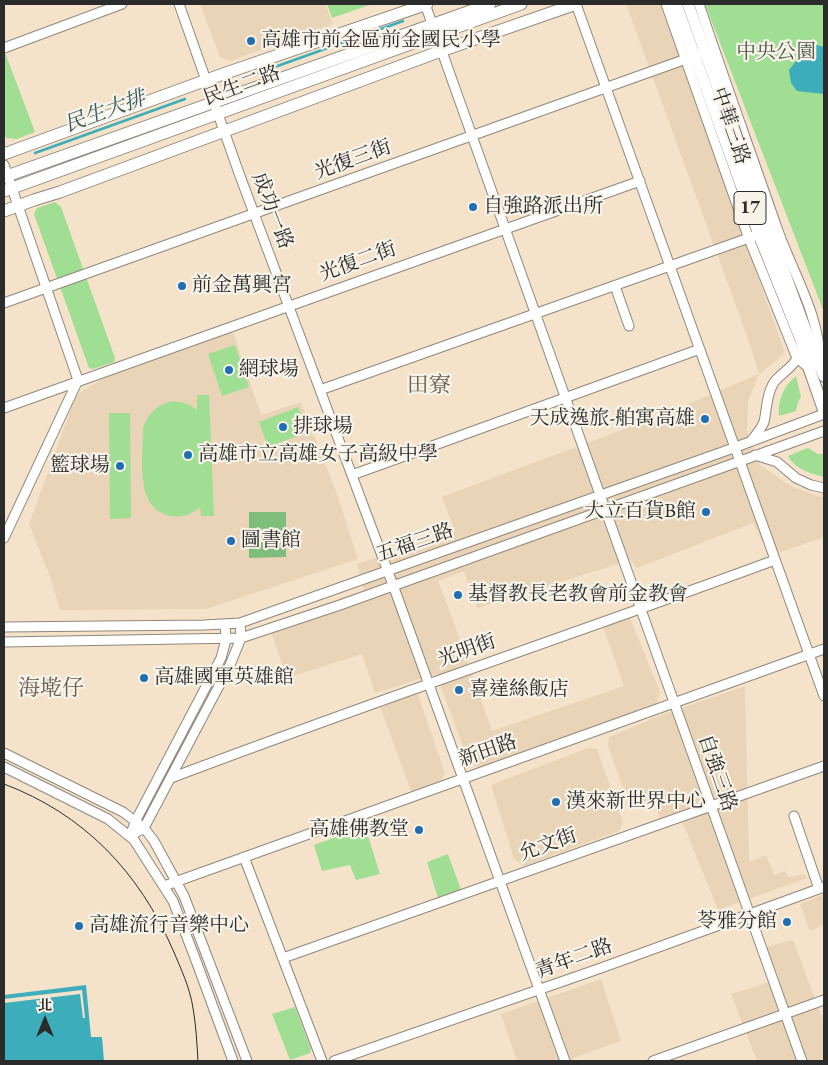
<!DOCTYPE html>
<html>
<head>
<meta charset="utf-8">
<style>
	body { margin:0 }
	#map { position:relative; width:828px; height:1065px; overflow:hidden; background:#f4e3ca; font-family:"EB Garamond","Noto Serif TC",serif }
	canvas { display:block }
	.frame { position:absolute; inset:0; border:5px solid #2b2b2b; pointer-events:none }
	.north { position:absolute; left:20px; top:995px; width:50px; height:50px; -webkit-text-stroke:4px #f7f3e8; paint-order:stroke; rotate:0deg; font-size:14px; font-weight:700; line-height:20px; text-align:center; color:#2b2b2b }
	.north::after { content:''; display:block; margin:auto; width:18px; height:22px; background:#2b2b2b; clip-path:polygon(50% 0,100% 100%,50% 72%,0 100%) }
</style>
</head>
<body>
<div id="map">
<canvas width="828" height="1065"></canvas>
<div class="frame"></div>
<div class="north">北</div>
</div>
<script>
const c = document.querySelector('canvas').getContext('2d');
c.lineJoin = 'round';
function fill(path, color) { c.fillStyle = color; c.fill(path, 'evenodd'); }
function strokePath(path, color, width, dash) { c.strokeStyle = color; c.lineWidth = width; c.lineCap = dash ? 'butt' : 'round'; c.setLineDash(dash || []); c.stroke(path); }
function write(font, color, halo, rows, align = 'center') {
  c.font = font + ' "EB Garamond","Noto Serif TC",serif'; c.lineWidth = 4.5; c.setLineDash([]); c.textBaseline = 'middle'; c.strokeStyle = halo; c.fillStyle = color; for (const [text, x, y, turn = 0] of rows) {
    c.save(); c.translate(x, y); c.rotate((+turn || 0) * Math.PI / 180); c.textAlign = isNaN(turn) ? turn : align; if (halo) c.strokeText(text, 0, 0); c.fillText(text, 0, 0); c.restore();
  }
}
const built = new Path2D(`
	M200 4H325L333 24 230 61 220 57Z
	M626 4H660L784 350 783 355 759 374 748 401 747 431 760 465 791 486 817 496 824 497V537L770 556 753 523 637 568 631 560 477 608 464 571 438 581 454 623 492 731 624 686 603 627 630 618 660 692 656 704 480 769 469 762 436 674 375 693 362 654 287 678 268 623 364 590 357 564 455 531 442 497 662 415 759 374 748 339Z
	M233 332 261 415 301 402 337 494 358 559 206 609 60 610 49 574 29 524 76 395 111 374Z
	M745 686 749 862 766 855 774 875 785 871 788 877 805 874 807 878 718 910 679 813 660 819 654 802 631 810 608 746 609 737 659 716Z
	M417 692 445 773 441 782 412 794 380 706Z
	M588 748 597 749 623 822 619 831 524 866 514 859 491 785Z
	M824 894V925L810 931 800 904Z
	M793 940 824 1023V1061H757L731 994 779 979 766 947Z
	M601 979 621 1041 573 1058 574 1061H517L501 1014Z`);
const green = new Path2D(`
	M327 4H372L332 18Z
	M705 4H824V312Z
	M4 50 35 132 17 139 6 138 4 132Z
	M55 202 61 207 115 358 114 362 93 369 89 368 34 214 37 208Z
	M235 345 249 387 222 396 208 354Z
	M796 376 801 397 798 402 796 411 779 416C777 401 784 386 796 376Z
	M197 395H209L214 516H201L200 507C192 514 183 518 172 516 134 511 143 456 143 429 148 411 166 395 187 404 190 405 194 408 197 410Z
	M298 407 308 432 268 447 259 422Z
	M109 413H130L131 518 110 519Z
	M808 448 818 454H824V477C810 473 796 470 788 456Z
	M365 827 380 874 356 880 350 865 322 871 314 845Z
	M448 854 461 890 438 898 427 862Z
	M295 1007 311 1049 310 1053 290 1060 272 1014Z`);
const forest = new Path2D(`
	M249 512H286V557L249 558Z`);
const water = new Path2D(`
	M813 44 824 47V94L797 91 791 83 789 70 796 61 797 51 802 48Z
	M86 985 91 1037H102L104 1061H4V995Z`);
const pier = new Path2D(`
	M82 990 85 1018H83L80 994 4 1003V999Z`);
const stream = new Path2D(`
	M244 78 403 21
	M35 153 185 99`);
const minor = new Path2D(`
	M179 4 240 176 393 585 565 1061
	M425 4 802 1061
	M576 4 824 696
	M666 4 749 239 797 358 809 368
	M699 4C724 79 751 153 777 228 792 271 820 316 820 361
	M4 48 122 4
	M4 165 78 380 4 538
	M615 286 629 326
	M4 303 714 49
	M320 390 777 228
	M4 408 640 181
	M751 441C756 435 761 429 764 422 767 409 766 396 773 384 779 374 792 369 797 358
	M755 455 777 462 796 478 811 485 824 488
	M352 475 700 349
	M4 627 204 625 240 623 728 450 824 414
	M4 642 241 638 340 605 824 431
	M4 753 123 812 144 828 154 841 184 896 247 1061
	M4 767 108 819 134 840 173 901 195 958 233 1061
	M171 778C371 702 574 634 775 560
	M794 816 819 889
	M130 836 144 828 230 665 241 638 240 623
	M130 836 136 820 221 658 226 640 225 624
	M244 857 322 1061
	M164 886 824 649
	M283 958 824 766
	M334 1061 601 968 824 887
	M653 1061 824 1000`);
const major = new Path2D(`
	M676 4 759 235 801 340 809 368 824 411
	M688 4 769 231 808 337 824 376
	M4 154 223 74 427 4
	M4 177 490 4
	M4 191 521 4
	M4 211 34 200 60 192 441 51 576 4`);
const tram = new Path2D(`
	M4 784C84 814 139 872 173 950 181 969 190 988 193 1008 196 1025 197 1044 198 1061`);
const markers = [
	[251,41,5,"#1f6fb2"],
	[473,207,5,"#1f6fb2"],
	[182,286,5,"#1f6fb2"],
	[229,370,5,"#1f6fb2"],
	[705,419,5,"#1f6fb2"],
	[283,427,5,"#1f6fb2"],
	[188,455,5,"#1f6fb2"],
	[120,466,5,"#1f6fb2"],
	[706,512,5,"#1f6fb2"],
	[231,541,5,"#1f6fb2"],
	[458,595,5,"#1f6fb2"],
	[144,678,5,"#1f6fb2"],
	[459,690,5,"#1f6fb2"],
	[556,802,5,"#1f6fb2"],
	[419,830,5,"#1f6fb2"],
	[787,922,5,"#1f6fb2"],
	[79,926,5,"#1f6fb2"]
];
const shields = [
	[750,208,32]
];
const shieldNames = [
	["17",750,208]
];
const poiNames = [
	["高雄市前金區前金國民小學",261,41],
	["自強路派出所",483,207],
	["前金萬興宮",192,286],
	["網球場",239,370],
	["天成逸旅-舶寓高雄",695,419,"right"],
	["排球場",293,427],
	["高雄市立高雄女子高級中學",198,455],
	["籃球場",110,466,"right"],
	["大立百貨B館",696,512,"right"],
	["圖書館",241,541],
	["基督教長老教會前金教會",468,595],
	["高雄國軍英雄館",154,678],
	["喜達絲飯店",469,690],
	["漢來新世界中心",566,802],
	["高雄佛教堂",409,830,"right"],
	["苓雅分館",777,922,"right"],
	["高雄流行音樂中心",89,926]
];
const parkNames = [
	["中央公園",776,53]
];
const streetNames = [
	["民生二路",242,86,-20],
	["中華三路",730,126,71],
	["光復三街",353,160,-20],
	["成功一路",272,211,69],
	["光復二街",358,262,-20],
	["五福三路",415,543,-19],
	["光明街",467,651,-20],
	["新田路",488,751,-19],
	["自強三路",717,773,71],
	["允文街",548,845,-20],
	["青年二路",574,959,-20]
];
const waterNames = [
	["民生大排",105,112,-20]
];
const quarterNames = [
	["田寮",429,386],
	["海墘仔",51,689]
];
fill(built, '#e9d4b8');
fill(green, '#9fde93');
fill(forest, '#7fbd7d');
fill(water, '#3eadbb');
fill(pier, '#f4e3ca');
strokePath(stream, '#3eadbb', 2.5);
strokePath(minor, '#90877a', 11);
strokePath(major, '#90877a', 13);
strokePath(minor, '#fff', 9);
strokePath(major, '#fff', 11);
strokePath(tram, '#2b2b2b', 1);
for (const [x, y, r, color] of markers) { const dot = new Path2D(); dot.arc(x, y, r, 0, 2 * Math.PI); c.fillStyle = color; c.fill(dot); strokePath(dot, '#f7f3e8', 2); }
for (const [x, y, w] of shields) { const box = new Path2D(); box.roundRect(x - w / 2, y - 16.5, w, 33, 4); c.fillStyle = '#f7f3e8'; c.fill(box); strokePath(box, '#2b2b2b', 1); }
write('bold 19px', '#2b2b2b', null, shieldNames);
write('20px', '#2b2b2b', '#f7f3e8', poiNames, 'left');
write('20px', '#485845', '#f7f3e8', parkNames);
write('20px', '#2b2b2b', '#f7f3e8', streetNames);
write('italic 21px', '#32585d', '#f7f3e8', waterNames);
write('22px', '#6b5e50', '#f7f3e8', quarterNames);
</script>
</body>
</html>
